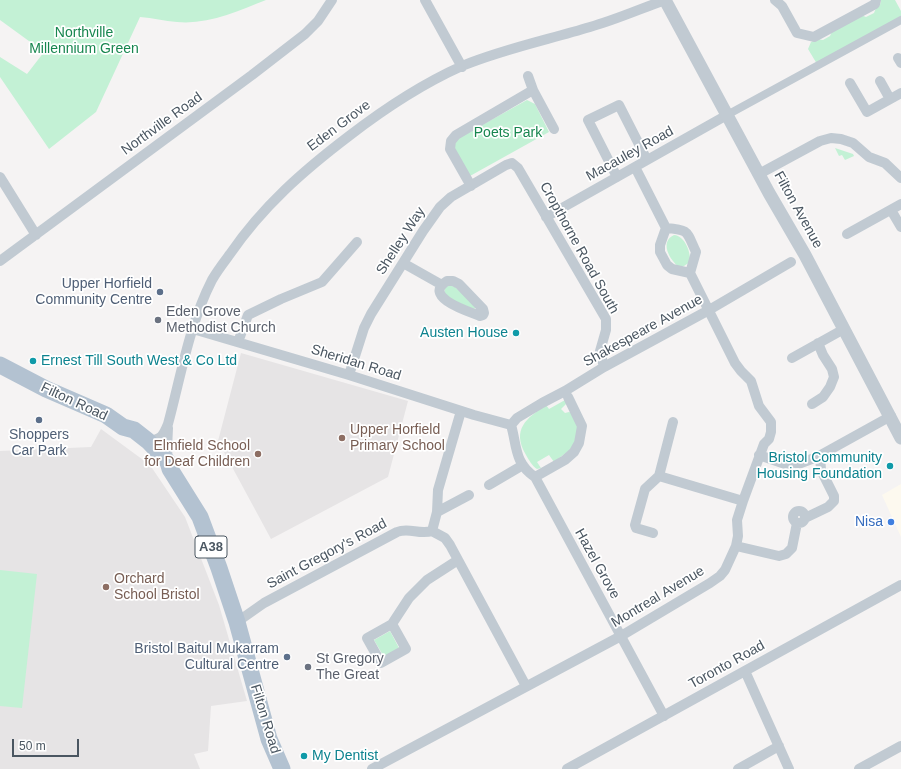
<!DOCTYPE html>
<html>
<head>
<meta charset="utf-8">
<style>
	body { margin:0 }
	#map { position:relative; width:901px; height:769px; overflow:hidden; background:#f5f3f3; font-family:Helvetica,sans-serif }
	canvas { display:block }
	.scale { position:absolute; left:12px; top:739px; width:67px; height:18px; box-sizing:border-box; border:2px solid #4a5661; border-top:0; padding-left:5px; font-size:12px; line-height:14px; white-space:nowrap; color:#4a5661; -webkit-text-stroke:3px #fff; paint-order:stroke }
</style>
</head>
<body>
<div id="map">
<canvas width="901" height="769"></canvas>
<div class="scale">50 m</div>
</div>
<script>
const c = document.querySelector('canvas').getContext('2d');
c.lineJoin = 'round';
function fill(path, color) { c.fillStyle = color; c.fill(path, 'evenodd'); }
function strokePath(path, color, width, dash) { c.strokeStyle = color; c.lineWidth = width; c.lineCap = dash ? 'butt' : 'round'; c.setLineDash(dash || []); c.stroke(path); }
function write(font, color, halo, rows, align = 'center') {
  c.font = font + ' Helvetica,sans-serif'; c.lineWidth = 3.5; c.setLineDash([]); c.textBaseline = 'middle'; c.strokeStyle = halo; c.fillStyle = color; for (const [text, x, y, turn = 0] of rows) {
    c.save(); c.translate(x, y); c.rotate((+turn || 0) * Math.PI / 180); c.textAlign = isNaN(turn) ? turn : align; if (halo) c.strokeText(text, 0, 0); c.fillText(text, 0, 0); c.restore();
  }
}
const commercial = new Path2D(`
	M901 484V537L882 495Z`);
const education = new Path2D(`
	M241 353 408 401 388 477 271 539 218 441Z
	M101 429 150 465 185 517 219 605 247 701 211 706 208 751 194 754 200 769H0V451L91 447Z`);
const green = new Path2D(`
	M0 0H266C238 11 208 25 177 22 164 21 153 18 140 17L96 112 49 149 0 77V57L27 74 44 52 0 20Z
	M881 0H895L901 11V18L817 64 808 49 811 42 817 39 823 40 830 36 832 31 840 27H842L861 15 866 17 874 13 876 8 880 5Z
	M527 100 535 104 549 132 470 176 454 149V143L457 139Z
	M835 148 853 154 854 156 845 160 842 155 839 156Z
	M674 235C685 236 691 252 690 262L684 266 679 267C670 260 659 242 674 235Z
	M449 285 455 287 477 307 474 309 459 304 444 295 445 288Z
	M565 400 567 403 561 409 565 413 569 412 573 413 578 424 575 446 554 462 549 455 537 462 541 468 537 469C532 466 529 460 526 455 511 429 527 418 546 405L549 409Z
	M0 570 37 574 22 708 0 706Z
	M390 631 399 648 384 657 374 640Z`);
const pedestrian = new Path2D(`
	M727 115 901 20`);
const minor = new Path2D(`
	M425 0 462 67
	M775 0 782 6 797 33 814 37 875 4 876 0
	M898 58 901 63
	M528 76 533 90
	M880 81 890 99
	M850 83 867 112 901 93
	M635 167 666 228
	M759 174 820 141 831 138 841 139 853 143 869 157 885 163 901 178
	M0 177 36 235
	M617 177 588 120 619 105 647 160
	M471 186 450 149 451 141 456 135 533 90 554 129
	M891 210 901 227
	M546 217 727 115
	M666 228C690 230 686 231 696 252L690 273 672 269 667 265 660 252V245Z
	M847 234 901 204
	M0 261 252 75 305 34 318 21 332 0
	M403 263 442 285
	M447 281H453L459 284 483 309 484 313 483 315 480 316C470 312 421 297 447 281Z
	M193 329 349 375 474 415 511 425
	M238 342 248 315 281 299 322 282 357 242
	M792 358 844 329
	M349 375 364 328 371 314 423 231 440 207 451 197 506 165 512 163 518 168 606 319V330L600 351 604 367
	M812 404 823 397 830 387 834 377 832 369 823 355 818 343
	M511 425C517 445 514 463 535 477L664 716
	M511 425 517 418 542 403 565 391 604 367 709 310 791 262
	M148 441C162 439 163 436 168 424 181 376 189 325 212 280 217 271 224 262 230 254 263 206 303 171 349 136 384 109 422 84 462 66 503 49 547 40 590 27 615 20 640 9 665 0
	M759 455 785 464 801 463 817 457 891 416
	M168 462 167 449 168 428
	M659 476 743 501
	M535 477 565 460 574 452 579 443 582 426 568 397
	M489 485 523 465
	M793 517a6 6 0 1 1 12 0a6 6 0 1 1-12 0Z
	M437 512 469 495
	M805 518 828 507 834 501V496L821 470 820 455
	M432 531 445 538 450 545 526 686
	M432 531 437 512 438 490 461 411
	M653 533 636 528 635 525 645 489 659 476 673 422
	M736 546 779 556 786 554 792 548 797 523
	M237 622 264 603 397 532C409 527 419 535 432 531
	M392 624 406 649 381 663 367 638 392 624 409 598 427 580 458 560
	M745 671 789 769
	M372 769 621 636 710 583 720 576 725 570 736 546 738 536 737 520 743 501 764 444 769 439 771 432V422L759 406 751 381 741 371 735 363 690 273
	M567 769 901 585
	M738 769 779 746
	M859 769 901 746`);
const tertiary = new Path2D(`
	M665 0 769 193 805 255 901 438`);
const primary = new Path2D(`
	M0 365 46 389 106 415 123 427 134 430 148 441 168 462 170 469 200 517 219 568 237 622 269 739 282 769`);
const markers = [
	[160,292,4,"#5c6f8a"],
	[158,320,4,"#6b7280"],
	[516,333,4,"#0f9aa8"],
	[33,361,4,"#0f9aa8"],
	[39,420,4,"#5c6f8a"],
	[342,438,4,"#8d6e63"],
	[258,454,4,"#8d6e63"],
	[890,466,4,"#0f9aa8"],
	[891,522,4,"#3f7fe0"],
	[106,587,4,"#8d6e63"],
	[287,657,4,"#5c6f8a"],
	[308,667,4,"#6b7280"],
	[304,756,4,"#0f9aa8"]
];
const shields = [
	[211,547,32]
];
const shieldNames = [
	["A38",211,547]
];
const parkNames = [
	["Northville",84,33],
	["Millennium Green",84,49],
	["Poets Park",508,133]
];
const streetNames = [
	["Northville Road",162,124,-36],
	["Eden Grove",339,126,-37],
	["Macauley Road",630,154,-29],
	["Filton Avenue",798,210,61],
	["Shelley Way",401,241,-57],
	["Cropthorne Road South",579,248,61],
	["Shakespeare Avenue",643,331,-29],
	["Sheridan Road",356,363,17],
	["Filton Road",74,402,25],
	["Saint Gregory's Road",327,554,-28],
	["Hazel Grove",597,564,61],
	["Montreal Avenue",658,597,-31],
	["Toronto Road",727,665,-29],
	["Filton Road",265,719,73]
];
const serviceNames = [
	["Upper Horfield",152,284],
	["Community Centre",152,300],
	["Shoppers",39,435,"center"],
	["Car Park",39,451,"center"],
	["Bristol Baitul Mukarram",279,649],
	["Cultural Centre",279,665]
];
const worshipNames = [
	["Eden Grove",166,312],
	["Methodist Church",166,328],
	["St Gregory",316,659],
	["The Great",316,675]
];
const cultureNames = [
	["Austen House",508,333],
	["Ernest Till South West & Co Ltd",41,361,"left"],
	["Bristol Community",882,458],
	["Housing Foundation",882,474],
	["My Dentist",312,756,"left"]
];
const educationNames = [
	["Upper Horfield",350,430],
	["Primary School",350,446],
	["Elmfield School",250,446,"right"],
	["for Deaf Children",250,462,"right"],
	["Orchard",114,579],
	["School Bristol",114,595]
];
const shopNames = [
	["Nisa",883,522]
];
fill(commercial, '#fdf9ef');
fill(education, '#e6e4e5');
fill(green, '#c3f1d5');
strokePath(pedestrian, '#c1cad2', 8);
strokePath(minor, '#c1cad2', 10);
strokePath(tertiary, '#c1cad2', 13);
strokePath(primary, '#b3c2d1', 17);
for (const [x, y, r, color] of markers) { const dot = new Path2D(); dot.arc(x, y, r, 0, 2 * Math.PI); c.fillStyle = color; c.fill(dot); strokePath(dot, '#fff', 1.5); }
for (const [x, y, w] of shields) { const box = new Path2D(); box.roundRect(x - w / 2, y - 11, w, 22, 3); c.fillStyle = '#fff'; c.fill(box); strokePath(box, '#4a5661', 1); }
write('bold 13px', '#4a5661', null, shieldNames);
write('14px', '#17864f', '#fff', parkNames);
write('14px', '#4a5661', '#fff', streetNames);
write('14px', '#4e5e75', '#fff', serviceNames, 'right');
write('14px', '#5b616d', '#fff', worshipNames, 'left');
write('14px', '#0d838f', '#fff', cultureNames, 'right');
write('14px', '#785e54', '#fff', educationNames, 'left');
write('14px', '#366cbe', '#fff', shopNames, 'right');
</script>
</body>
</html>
